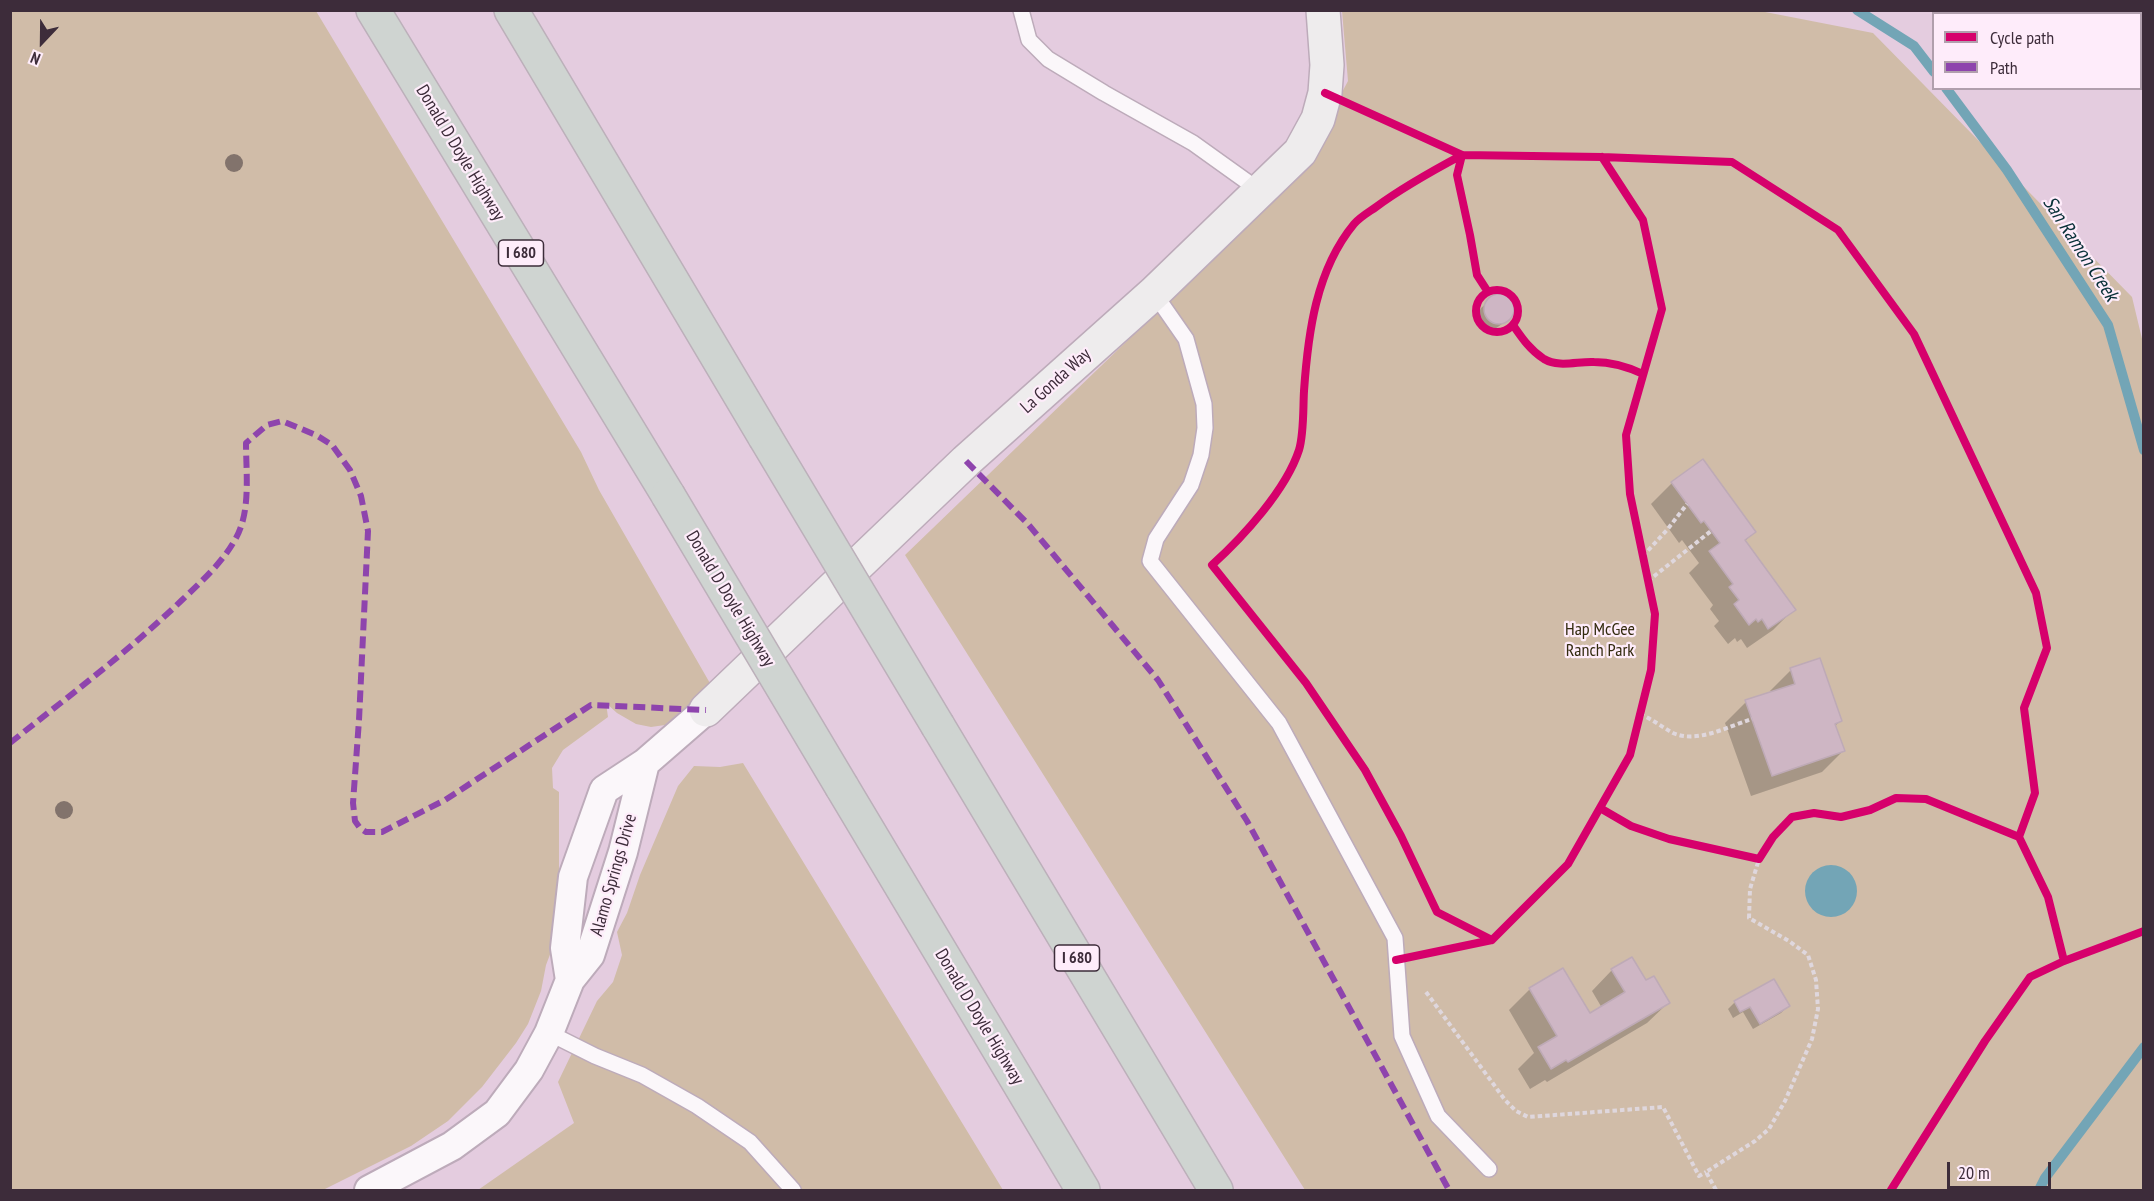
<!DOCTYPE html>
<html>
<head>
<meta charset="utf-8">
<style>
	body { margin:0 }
	#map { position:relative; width:2154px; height:1201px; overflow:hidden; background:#e4ccdf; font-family:"PT Sans Narrow",sans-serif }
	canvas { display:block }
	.frame { position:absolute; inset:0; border:12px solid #3d2c3a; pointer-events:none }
	.legend { position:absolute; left:1932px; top:12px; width:210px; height:78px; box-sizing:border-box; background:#feecfa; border:2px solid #b19fad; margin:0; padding:8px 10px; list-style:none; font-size:18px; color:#3d2c3a }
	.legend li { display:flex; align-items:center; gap:12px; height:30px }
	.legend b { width:30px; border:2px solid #b19fad }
	.north { position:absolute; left:12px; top:12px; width:60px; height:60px; -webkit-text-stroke:4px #feecfa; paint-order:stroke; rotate:202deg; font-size:16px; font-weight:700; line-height:24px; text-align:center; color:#3d2c3a }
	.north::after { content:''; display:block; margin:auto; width:21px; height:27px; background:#3d2c3a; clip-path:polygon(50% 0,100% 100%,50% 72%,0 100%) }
	.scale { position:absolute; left:1947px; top:1162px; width:104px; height:27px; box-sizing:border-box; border:3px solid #3d2c3a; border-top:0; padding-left:8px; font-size:18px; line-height:21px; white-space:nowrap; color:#3d2c3a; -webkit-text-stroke:4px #feecfa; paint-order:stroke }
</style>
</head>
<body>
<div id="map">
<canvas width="2154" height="1201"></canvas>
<div class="frame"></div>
<ul class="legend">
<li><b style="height:8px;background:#d6006c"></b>Cycle path</li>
<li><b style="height:8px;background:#8e44ad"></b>Path</li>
</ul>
<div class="north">N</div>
<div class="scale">20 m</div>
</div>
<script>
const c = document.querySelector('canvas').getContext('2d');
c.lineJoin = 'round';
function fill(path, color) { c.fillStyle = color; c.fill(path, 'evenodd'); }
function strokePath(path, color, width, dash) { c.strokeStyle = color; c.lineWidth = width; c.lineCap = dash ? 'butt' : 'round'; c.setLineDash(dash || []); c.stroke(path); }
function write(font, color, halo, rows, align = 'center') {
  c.font = font + ' "PT Sans Narrow",sans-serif'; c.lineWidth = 4.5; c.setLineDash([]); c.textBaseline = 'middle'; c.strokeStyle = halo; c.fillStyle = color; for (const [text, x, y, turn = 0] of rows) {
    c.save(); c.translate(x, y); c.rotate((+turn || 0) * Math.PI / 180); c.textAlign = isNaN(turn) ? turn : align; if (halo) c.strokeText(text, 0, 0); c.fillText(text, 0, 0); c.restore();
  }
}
const green = new Path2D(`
	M1755 10 1873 33 2132 297 2143 343V1190H1305L905 555 1297 177 1348 81 1342 11Z
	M10 11H316L581 452 599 490 711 685 665 725 651 727 636 724 617 713 606 703 608 717 563 750 552 768 553 788 559 792V931L546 965 541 991 528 1024 516 1043 482 1087 448 1121 411 1146 323 1190H11Z
	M743 763 1003 1190H478L574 1123 558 1082 597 1001 613 982 622 955 617 932 627 913 640 875 678 786 694 766 720 767Z`);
const water = new Path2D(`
	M1805 891a26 26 0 1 1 52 0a26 26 0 1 1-52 0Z`);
const shadow = new Path2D(`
	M1495 296 1503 297 1510 302 1512 309 1510 317 1502 324 1495 329 1488 330 1482 327 1478 321V315L1481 308Z
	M1703 461 1754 532 1745 541 1794 609 1773 630 1747 648 1741 639 1737 642 1735 638 1728 644 1714 626 1719 621 1710 609 1713 605 1689 573 1699 563 1682 540 1679 543 1651 504 1672 483Z
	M1791 670 1840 721 1835 726 1843 751 1822 772 1751 796 1725 723 1746 702 1771 693 1770 691Z
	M1563 970 1589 1015 1602 1008 1592 991 1612 970 1646 983 1668 1003 1647 1023 1547 1082 1545 1080 1530 1089 1518 1069 1534 1053 1509 1010 1529 990Z
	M1735 1002 1788 1006 1781 1013 1753 1029 1743 1012 1733 1018 1728 1009Z`);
const stream = new Path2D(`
	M1857 10 1914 46 1934 72
	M1946 88 2007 170 2108 325 2144 450
	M2039 1190 2045 1178 2144 1047`);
const building = new Path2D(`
	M1484 309a15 15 0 1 1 30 0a15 15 0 1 1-30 0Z
	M1703 459 1756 532 1745 540 1796 610 1768 629 1762 619 1758 622 1756 619 1749 625 1734 604 1739 600 1729 587 1733 584 1709 551 1720 543 1704 521 1701 523 1671 482Z
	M1820 658 1842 721 1835 724 1845 751 1772 776 1745 700 1795 684 1790 668Z
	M1632 957 1646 980 1654 976 1670 1003 1568 1062 1566 1060 1551 1069 1538 1047 1557 1036 1529 988 1563 968 1590 1013 1625 992 1611 969Z
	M1774 979 1790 1006 1760 1024 1750 1007 1740 1012 1734 1001Z`);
const path = new Path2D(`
	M1643 556 1667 530 1687 504
	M1648 581 1711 531
	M1640 714C1652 719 1662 727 1673 733 1697 744 1729 726 1752 719
	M1426 992 1505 1100 1516 1111 1528 1117 1663 1107 1699 1176 1706 1172
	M1716 1190 1706 1172 1755 1141 1769 1129 1785 1101 1812 1039 1818 1009 1816 980 1808 955 1789 941 1749 918 1750 889 1759 859`);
const lane = new Path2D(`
	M1021 10 1029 40 1048 59 1104 93 1193 143 1260 191
	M1154 293 1186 339 1204 404 1205 428 1201 455 1191 485 1156 539 1150 561 1279 723 1395 938 1402 1036 1438 1116 1489 1169
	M549 1033 595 1056 642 1075 697 1106 750 1142 793 1190`);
const street = new Path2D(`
	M570 980 565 948 573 877 604 790 645 763 706 710
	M369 1190 452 1146 497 1113 529 1070 549 1033 570 980 590 955 623 852 645 763`);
const secondary = new Path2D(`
	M706 710 966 461 1154 293 1300 152 1318 119 1325 93 1327 65 1323 10`);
const highway = new Path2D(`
	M373 10 668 495
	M511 10 765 437
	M938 726 1216 1190
	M842 787 1083 1190`);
const highwayBridge = new Path2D(`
	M765 437 938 726
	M668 495 842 787`);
const quiet = new Path2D(`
	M966 461 1028 524 1158 680 1247 821 1449 1190
	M10 743C69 696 129 651 182 600 202 581 223 562 236 538 251 511 246 473 246 443L267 425 282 421 316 435 332 445 350 470 361 496 368 531 359 720 353 803 355 821 360 828 366 832H382L445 800 591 705 706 710`);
const cycleway = new Path2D(`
	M1325 93 1462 155 1602 157 1732 162 1838 230 1914 334 2036 593 2047 648 2024 708 2035 793 2019 837 2048 897 2064 961
	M1462 155C1432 171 1403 187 1376 207 1369 212 1360 217 1354 224 1316 270 1308 333 1304 391 1303 408 1304 434 1299 450 1286 490 1243 537 1212 565L1306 683 1365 770 1401 836 1437 912 1492 940
	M1462 155 1457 175 1470 235 1477 275 1488 292
	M1476 311a21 21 0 1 1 42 0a21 21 0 1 1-42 0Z
	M1513 325C1522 338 1530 350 1544 359 1559 368 1578 361 1594 362 1612 362 1626 366 1643 374
	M1600 808 1631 826 1669 839 1759 859 1773 837 1792 817 1814 813 1841 817 1870 810 1896 798 1926 799 2019 837
	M1396 960 1492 940 1568 864 1630 755 1651 670 1655 614 1630 494 1626 435 1662 309 1643 220 1602 157
	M1891 1190 1985 1041 2030 977 2064 961 2144 931`);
const trees = [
	[234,163],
	[64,810]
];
const shields = [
	[521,253,45],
	[1077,958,45]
];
const shieldNames = [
	["I 680",521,253],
	["I 680",1077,958]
];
const streetNames = [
	["Donald D Doyle Highway",460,153,59],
	["La Gonda Way",1056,381,-42],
	["Donald D Doyle Highway",730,599,59],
	["Alamo Springs Drive",614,875,-74],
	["Donald D Doyle Highway",979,1017,59]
];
const parkNames = [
	["Hap McGee",1600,630],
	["Ranch Park",1600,651]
];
const waterNames = [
	["San Ramon Creek",2080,249,57]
];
fill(green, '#d0bca8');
fill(water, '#73a5b6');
fill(shadow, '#0003');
strokePath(stream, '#73a5b6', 10);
fill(building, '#ceb6c4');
strokePath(building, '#beaab6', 1.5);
strokePath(lane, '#bdabba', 18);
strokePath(street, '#bdabba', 32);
strokePath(secondary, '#bdabba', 36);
strokePath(highway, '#bcb0ba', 36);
strokePath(path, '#dfd7dd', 4, [4.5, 3]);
strokePath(lane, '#fbf7fa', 15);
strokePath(street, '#fbf7fa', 28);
strokePath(secondary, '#eeeced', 33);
strokePath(highway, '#cfd4d1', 33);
strokePath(highwayBridge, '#bcb0ba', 36, []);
strokePath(highwayBridge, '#cfd4d1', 33);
strokePath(quiet, '#8e44ad', 6, [12, 6]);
strokePath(cycleway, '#d6006c', 8);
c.fillStyle = '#82736c';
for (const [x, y] of trees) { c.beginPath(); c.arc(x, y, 9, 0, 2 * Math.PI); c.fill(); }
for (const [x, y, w] of shields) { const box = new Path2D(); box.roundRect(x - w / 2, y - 13, w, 26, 4.5); c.fillStyle = '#feecfa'; c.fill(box); strokePath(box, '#3d2c3a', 1.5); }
write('bold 16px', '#3d2c3a', null, shieldNames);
write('18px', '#3d2c3a', '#feecfa', streetNames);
write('18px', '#322a0e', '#feecfa', parkNames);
write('italic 20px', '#083038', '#feecfa', waterNames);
</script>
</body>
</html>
